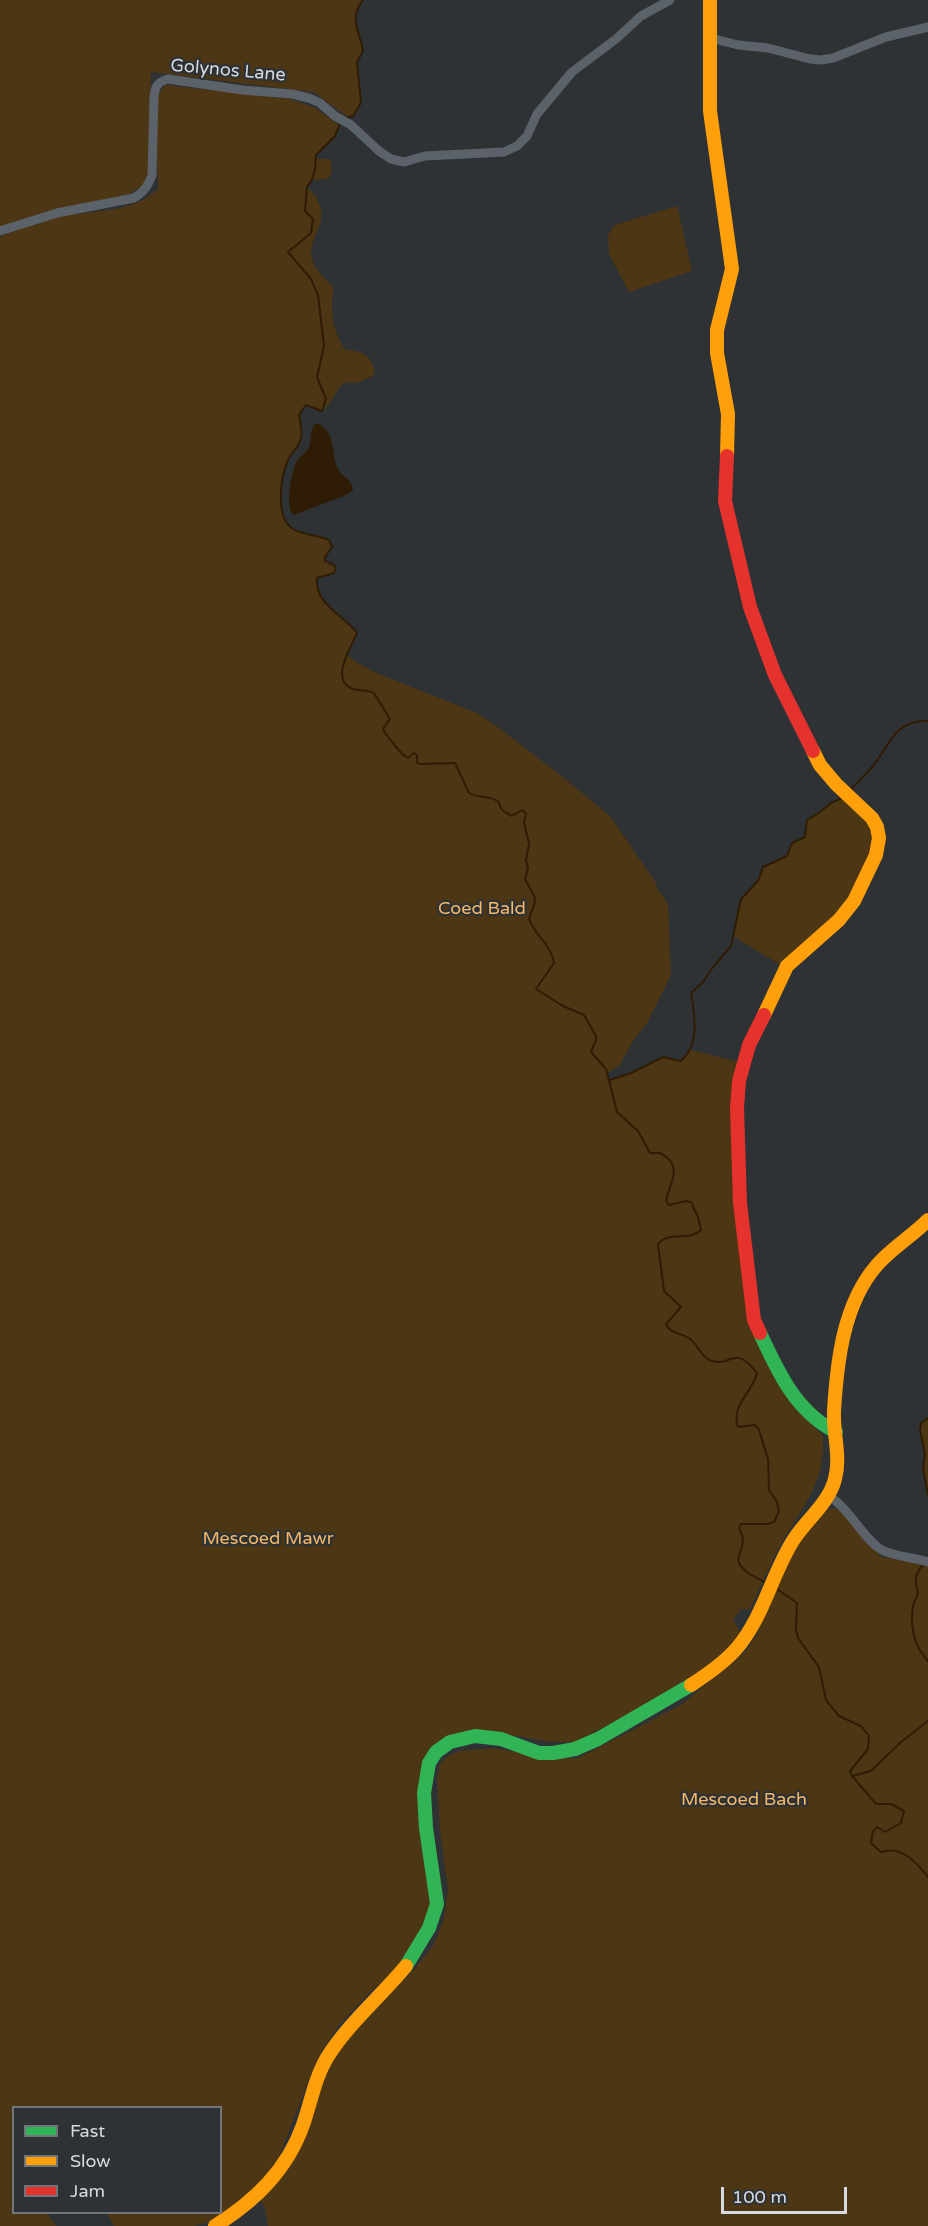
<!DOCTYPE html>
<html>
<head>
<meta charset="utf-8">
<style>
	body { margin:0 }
	#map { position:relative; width:928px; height:2226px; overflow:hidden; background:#2f3235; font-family:"Varela Round",sans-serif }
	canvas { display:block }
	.legend { position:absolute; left:12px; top:2106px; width:210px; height:108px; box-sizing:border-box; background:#2d3237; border:2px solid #717579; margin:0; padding:8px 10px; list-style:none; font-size:18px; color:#d6d9dd }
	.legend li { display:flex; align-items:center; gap:12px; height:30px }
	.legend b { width:30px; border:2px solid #717579 }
	.scale { position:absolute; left:721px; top:2187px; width:126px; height:27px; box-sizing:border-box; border:3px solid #d6d9dd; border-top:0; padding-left:8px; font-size:18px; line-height:21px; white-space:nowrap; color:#d6d9dd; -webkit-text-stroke:4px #2d3237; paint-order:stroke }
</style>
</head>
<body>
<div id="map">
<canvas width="928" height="2226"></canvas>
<ul class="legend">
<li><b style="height:8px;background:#30b455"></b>Fast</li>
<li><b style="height:8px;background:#ff9f0a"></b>Slow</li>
<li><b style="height:8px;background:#e5322d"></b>Jam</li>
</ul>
<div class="scale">100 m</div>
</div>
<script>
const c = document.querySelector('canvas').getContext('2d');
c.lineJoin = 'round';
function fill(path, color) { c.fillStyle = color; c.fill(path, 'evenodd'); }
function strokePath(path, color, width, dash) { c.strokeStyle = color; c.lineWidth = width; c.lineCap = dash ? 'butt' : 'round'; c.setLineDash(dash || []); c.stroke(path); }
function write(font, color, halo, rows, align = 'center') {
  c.font = font + ' "Varela Round",sans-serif'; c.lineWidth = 4.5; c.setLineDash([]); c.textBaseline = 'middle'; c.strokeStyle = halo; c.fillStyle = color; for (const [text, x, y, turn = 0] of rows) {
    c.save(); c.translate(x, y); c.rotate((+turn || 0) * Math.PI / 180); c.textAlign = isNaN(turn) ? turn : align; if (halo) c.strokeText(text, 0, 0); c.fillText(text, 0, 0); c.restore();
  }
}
const green = new Path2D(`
	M0 0H363C349 18 360 32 363 51L357 62 361 103 353 116 348 117 314 92 151 72 149 170 143 185 122 199 0 228Z
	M165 85 290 99 315 108 339 125 335 136 316 155V159H330L332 172 328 179 312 180 307 187C341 220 303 235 313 262 317 272 327 280 334 288 329 309 333 334 346 350 362 351 369 354 375 370L373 376 356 383 344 382C335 392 332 403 322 411L306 405C294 417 306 429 299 444 297 449 292 453 289 459 281 475 274 517 293 529 303 535 318 536 329 540L332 547 325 557V561L334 565 336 568 334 573 317 578C314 604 344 615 357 633L347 655 356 662 374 672 477 713 495 725 559 774 610 816 656 883 657 888 668 904 671 975 647 1023 633 1041 619 1066 607 1073 610 1080 631 1073 663 1057 681 1061 691 1050 739 1062 742 1274 791 1403 823 1436C825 1487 803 1504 780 1546 769 1566 760 1588 750 1609H741L733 1620 741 1633 737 1642 677 1689 575 1742H552L498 1733 461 1735 421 1774 432 1891 429 1914 403 1964 370 1992 338 2026 317 2059 278 2159 264 2178 237 2204 216 2220 194 2226H114L107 2213 220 2212V2108H14V2212L47 2213 56 2226H0V237C17 230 35 222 52 218 86 210 132 215 158 189V172L156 166 158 96Z
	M677 206 692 271 629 292 609 254 608 235 615 225Z
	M844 797 870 823 876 839 854 892 836 919 782 966 733 936 741 899 758 881 763 867 786 856 792 843 805 837 807 820C816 815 822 809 829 804 834 801 839 801 844 797Z
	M928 1418V1495L923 1469 925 1453 920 1431 921 1423Z
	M833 1508 842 1512 881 1557 924 1564 928 1567V2226H268L265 2208 260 2199 308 2121 330 2066 340 2047 392 1990 413 1971 433 1946 444 1919 448 1889 440 1831 437 1778 440 1764 448 1756 458 1751 492 1748 552 1758H578L681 1705 745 1652 756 1636 776 1588 800 1539 828 1509Z`);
const water = new Path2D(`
	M315 424H319C336 435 331 450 337 467 341 477 352 478 353 490L344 496 293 515C285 507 291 471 297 461 300 456 307 452 309 447 312 438 309 431 315 424Z`);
const stream = new Path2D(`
	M346 118 353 116 361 103 357 62 363 51C360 31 348 19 363 0
	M341 121 335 136 316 155 315 169 312 180 307 187 305 211 313 219 311 233 288 252 311 279 318 295 324 346 317 377 326 399 322 411 306 405 299 415C300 422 303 431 301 438 299 447 293 451 289 458 281 474 274 517 293 529 302 534 319 536 329 540L332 547 325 557V561L334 565 336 568 334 573 317 578C314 604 344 615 357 633 352 646 330 679 351 688 359 692 367 689 374 693L390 719 383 729C387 736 401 755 408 758L414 753 417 755V763L421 764 455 763 469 793C479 799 491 795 499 802 500 811 505 812 512 816L522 810 526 813 524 822 529 844 526 860 528 869 525 879 535 898 534 905 529 919C535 936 551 944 554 963L536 989 563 1006 584 1015 596 1036V1040L591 1052 606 1069 617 1112 638 1131 650 1153H660C685 1165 669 1184 666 1201L669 1205 686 1201 691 1202 698 1217 701 1230C689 1242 670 1230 658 1244L664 1291 681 1307 666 1324C671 1335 680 1332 689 1338 698 1344 701 1358 712 1361 733 1367 733 1343 757 1373 753 1392 730 1406 738 1427L755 1425 759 1430 768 1459 769 1490 777 1502 779 1511 774 1522 768 1524H741L739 1528C747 1544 741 1544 738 1561 743 1573 756 1577 767 1583
	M850 790C858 782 866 774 873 766 890 745 894 720 928 721
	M610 1080 631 1073 663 1057 681 1061C700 1044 695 1016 691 993L703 982 713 967 731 946 741 899 758 881 763 867 787 856 792 843 805 837 807 820 819 813 831 803 842 798
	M928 1418 921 1423 920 1431 925 1453 923 1469 928 1495
	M924 1564C915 1573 914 1581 918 1592 917 1598 914 1601 913 1606 910 1626 914 1646 928 1661
	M777 1589 797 1603 796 1630 798 1638 819 1667 826 1700 839 1716 861 1726 869 1736 868 1749 850 1771 852 1776 876 1804H891L904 1811 901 1823 885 1832 877 1827 873 1831 871 1843 881 1852C901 1845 916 1862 928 1877
	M852 1776 871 1771 901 1742 928 1721`);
const street = new Path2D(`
	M711 38 738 45 768 48 810 59 821 60 833 58 886 37 928 27
	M0 231 57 213 134 198C144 192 148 186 152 175L154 97C155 87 157 82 168 79L242 90 292 94 309 98 320 103 335 116 351 125 379 151 391 159 404 162 425 156 504 152 517 146 527 136 537 114 572 72 616 39 641 16 670 0
	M829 1496C850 1509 864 1540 882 1550 896 1557 913 1557 928 1562`);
const fast = new Path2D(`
	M760 1333C778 1372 796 1412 836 1432
	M406 1966 429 1928 437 1904 426 1828 424 1793 429 1763 436 1752 450 1742 475 1736 501 1739 539 1753H553L575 1749 598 1739 691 1685`);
const slow = new Path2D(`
	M710 0V111L732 269 717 330V353L728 414 727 456
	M764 1015 787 966 839 920 854 901 876 855 879 838 877 827 872 818 836 784 820 765 813 751
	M691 1685C708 1674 724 1663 737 1648 764 1616 772 1573 794 1539 807 1519 829 1503 835 1479 841 1457 833 1434 834 1411 837 1362 843 1304 877 1265 892 1248 912 1236 928 1220
	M215 2226C255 2201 287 2170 303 2125 311 2102 315 2077 328 2056 349 2023 381 1996 406 1966`);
const jam = new Path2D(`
	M727 456 725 501 750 607 775 675 813 751
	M760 1333 754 1320 740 1203 737 1108 739 1081 749 1045 764 1015`);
const streetNames = [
	["Golynos Lane",228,71,5]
];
const parkNames = [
	["Coed Bald",482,909],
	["Mescoed Mawr",268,1539],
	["Mescoed Bach",744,1800]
];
fill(green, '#4d3613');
fill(water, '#2f1c05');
strokePath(stream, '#2f1c05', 2);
strokePath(street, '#5b6269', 9);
strokePath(fast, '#30b455', 14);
strokePath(slow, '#ff9f0a', 14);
strokePath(jam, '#e5322d', 14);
write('18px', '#d6d9dd', '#2d3237', streetNames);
write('18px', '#f5b966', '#2d3237', parkNames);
</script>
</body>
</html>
